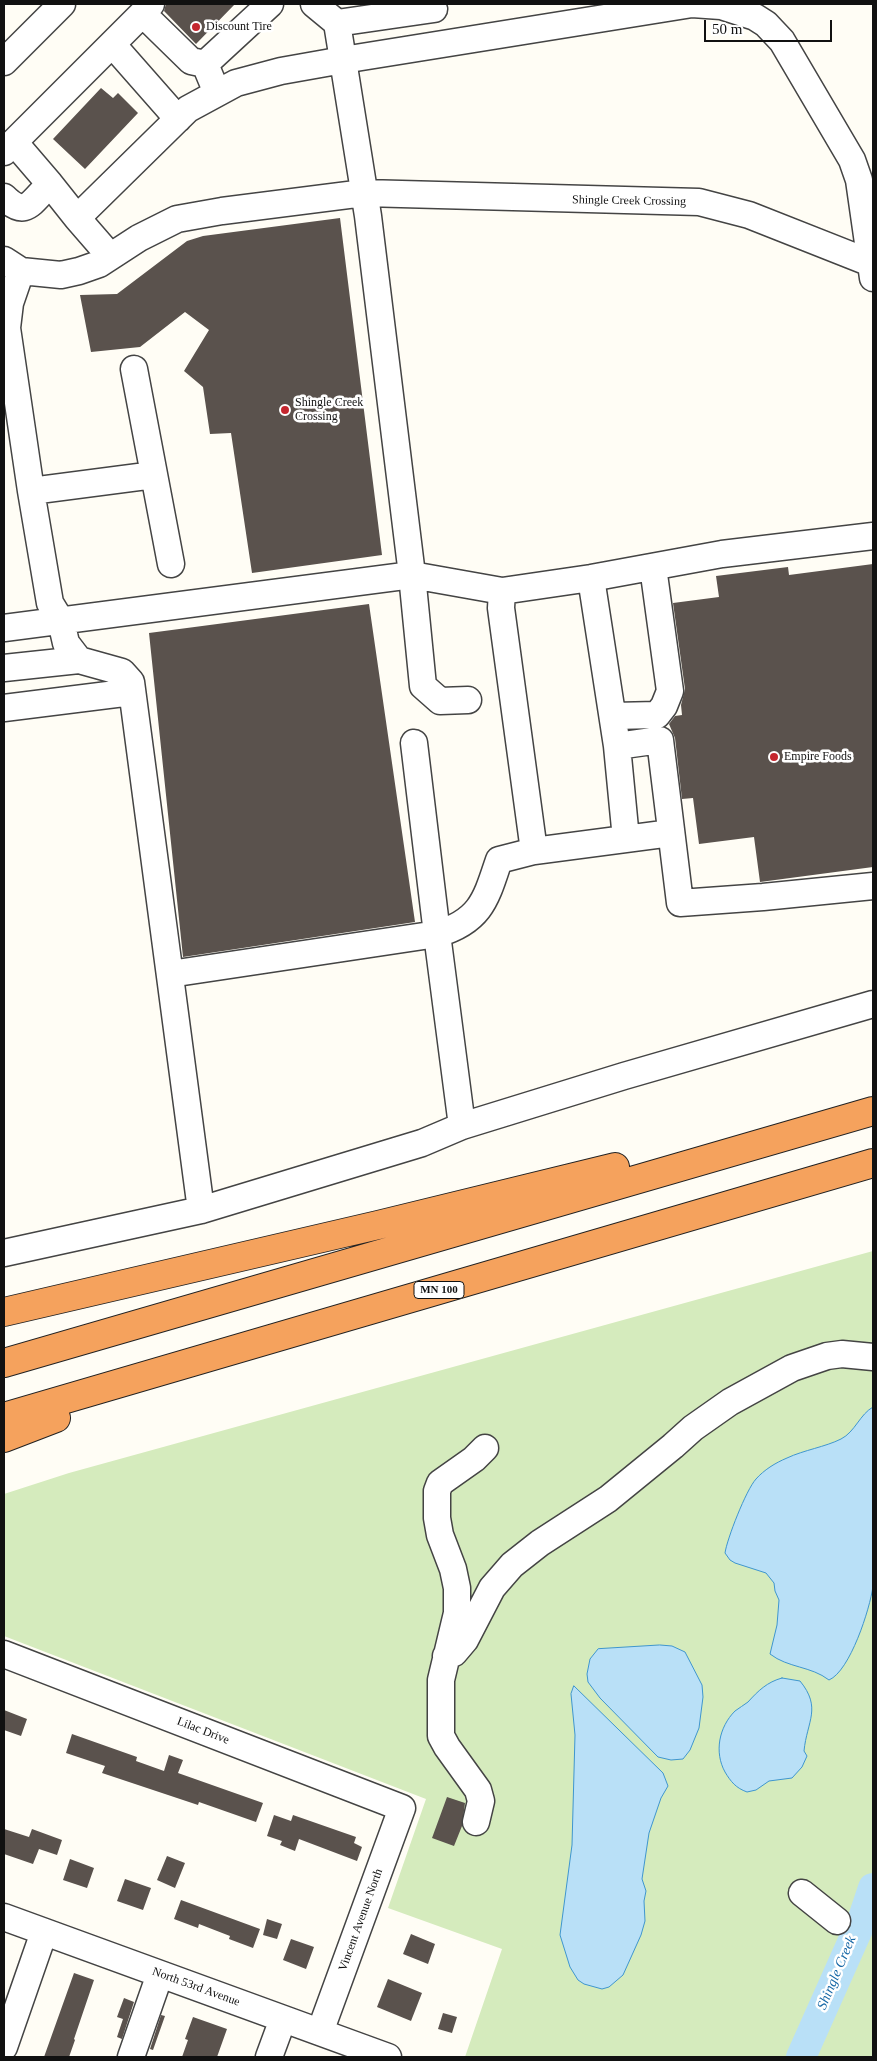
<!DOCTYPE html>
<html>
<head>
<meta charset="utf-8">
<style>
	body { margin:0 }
	#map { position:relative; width:877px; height:2061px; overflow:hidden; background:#fffdf5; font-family:"Times New Roman",serif }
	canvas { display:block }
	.frame { position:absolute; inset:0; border:5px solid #111; pointer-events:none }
	.scale { position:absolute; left:704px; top:20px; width:128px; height:22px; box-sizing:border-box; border:2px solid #111; border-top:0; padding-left:6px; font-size:15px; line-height:18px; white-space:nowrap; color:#111; -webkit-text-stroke:4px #fff; paint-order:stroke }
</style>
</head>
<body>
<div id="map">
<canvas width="877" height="2061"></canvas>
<div class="frame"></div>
<div class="scale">50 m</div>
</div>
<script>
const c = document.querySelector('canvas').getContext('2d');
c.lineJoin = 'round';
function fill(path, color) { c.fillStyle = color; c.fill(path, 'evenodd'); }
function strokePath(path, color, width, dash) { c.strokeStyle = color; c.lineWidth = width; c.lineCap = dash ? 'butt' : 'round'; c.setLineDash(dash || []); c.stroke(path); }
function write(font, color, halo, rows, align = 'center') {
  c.font = font + ' "Times New Roman",serif'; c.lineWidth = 5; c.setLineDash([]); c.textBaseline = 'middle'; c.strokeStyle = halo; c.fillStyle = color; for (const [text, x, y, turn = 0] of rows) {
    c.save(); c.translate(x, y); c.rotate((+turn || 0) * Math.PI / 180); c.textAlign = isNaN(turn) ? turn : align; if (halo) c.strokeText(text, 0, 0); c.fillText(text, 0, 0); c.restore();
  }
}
const green = new Path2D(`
	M873 1251V2057H465L502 1949 388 1908 426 1799 4 1636V1494L69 1473Z`);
const water = new Path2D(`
	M873 1407V1586C870 1609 850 1671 829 1680 811 1666 788 1668 770 1654L777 1625 779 1600 775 1591 774 1583 766 1573 735 1563 730 1560 725 1553C727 1539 746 1490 756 1479 764 1470 775 1463 787 1458 804 1450 825 1447 841 1439 855 1432 860 1414 873 1407Z
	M660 1645 672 1646 685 1652 702 1685 703 1697 699 1728 690 1750 683 1759 671 1760 658 1757 600 1698 588 1682 587 1674 590 1659 598 1649Z
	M782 1678 800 1681C822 1708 807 1721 804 1751L807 1756 802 1767 792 1778 769 1781 756 1790 747 1792C736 1788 731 1782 725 1772 714 1752 719 1727 735 1711 739 1708 744 1705 748 1702 758 1691 767 1682 782 1678Z
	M574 1686 663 1773 668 1786 661 1798 649 1833 642 1879 646 1891 644 1901 645 1921 641 1935 623 1975 609 1987 602 1989 584 1984 578 1980 570 1967 560 1935 572 1845 575 1735 571 1694Z`);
const river = new Path2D(`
	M801 2057 863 1918 873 1888`);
const building = new Path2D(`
	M166 4H235L196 44 164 11Z
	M101 88 113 98 118 93 138 113 85 169 53 139Z
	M340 218 382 555 252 573 231 433 210 434 203 387 184 371 209 330 185 312 140 347 91 352 80 295 117 294 187 241 203 236Z
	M873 564V867L760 882 754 837 699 844 693 798 682 799 675 738 669 724 675 716 682 715 681 705 685 689 673 603 719 597 716 576 788 567 789 575Z
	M369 604 415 922 183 957 149 633Z
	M4 1710 27 1719 21 1736 4 1730Z
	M72 1734 137 1757 136 1761 164 1771 169 1755 183 1760 178 1773 263 1803 256 1822 199 1802 198 1805 102 1773 105 1766 66 1753Z
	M447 1797 465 1803 462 1826 454 1846 432 1838Z
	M274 1815 291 1821 293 1815 356 1837 354 1843 362 1847 357 1861 299 1839 295 1851 280 1845 282 1841 267 1836Z
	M4 1829 29 1837 32 1829 62 1840 57 1855 39 1849 33 1864 4 1854Z
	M167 1856 185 1863 175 1888 157 1880Z
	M70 1859 94 1868 87 1888 63 1880Z
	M125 1879 151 1888 143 1910 117 1901Z
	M181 1900 260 1929 253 1948 229 1939 230 1936 199 1924 198 1928 174 1919Z
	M267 1919 282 1924 277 1939 263 1935Z
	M411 1934 435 1944 428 1964 403 1954Z
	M291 1939 314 1947 306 1969 283 1960Z
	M74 1973 94 1980 74 2039 75 2040 69 2057H44Z
	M388 1979 422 1993 411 2021 377 2007Z
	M124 1998 134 2002 122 2039 117 2037 123 2019 117 2017Z
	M443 2013 457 2017 452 2033 438 2029Z
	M161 2015 165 2016 153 2050 150 2049Z
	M193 2017 227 2029 217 2057H182L188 2040 185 2039Z`);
const minor = new Path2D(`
	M151 4 143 13 147 18 191 61 205 64
	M314 4 337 23 343 60 692 4
	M692 4 721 6 755 17 766 24 782 41 852 160 859 180 873 278
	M337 23 434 9
	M112 44 178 119
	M4 62 62 4
	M217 93 205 64 270 4
	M14 142 50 184
	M4 152 143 13
	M4 197C26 219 31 202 50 184L77 218
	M110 256 77 218 188 109 236 83 281 71 343 60 368 216 412 575 423 686 440 701 468 700
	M4 260 21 271 61 275 79 271 99 264 139 238 177 219 222 211 364 193 699 202 749 215 873 264
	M21 271 10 303 7 328 31 491 50 603 61 621 66 643 79 660 122 672 131 682 201 1210
	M134 369 171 564
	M31 491 154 475
	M591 578 617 746 626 839
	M502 591 501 608 534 851
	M4 628 412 575 502 591 591 578 722 554 873 536
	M4 668 79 660
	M4 708 132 692
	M613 716 657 715 664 706 670 691 653 567
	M617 746 660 740 680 903 763 897 873 886
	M170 974 437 934 414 743
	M462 1126 437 934C481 921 486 899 499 860L534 851 671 833
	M4 1253 201 1210 422 1143 462 1126 624 1076 873 1004
	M4 1654 402 1808 320 2032
	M446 1656 454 1653 465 1640 492 1588 512 1565 540 1543 608 1499 673 1446 693 1428 730 1402 792 1368 827 1356 842 1354 873 1357
	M476 1822 481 1801 478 1790 447 1747 441 1736V1680L457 1613V1588L453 1569 440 1535 437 1518V1491L440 1483 474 1459 485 1448
	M802 1893 837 1921
	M4 1917 388 2057
	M4 2047 44 1932
	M131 2057 160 1974
	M269 2057 283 2019`);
const highway = new Path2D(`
	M4 1312 378 1225 615 1167
	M4 1363 873 1111
	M4 1417 873 1163
	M4 1438 56 1418`);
const markers = [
	[196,27,5,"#c4262e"],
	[285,410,5,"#c4262e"],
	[774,757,5,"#c4262e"]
];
const shields = [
	[439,1290,50]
];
const shieldNames = [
	["MN 100",439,1290]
];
const poiNames = [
	["Discount Tire",206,27],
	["Shingle Creek",295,403],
	["Crossing",295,417],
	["Empire Foods",784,757]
];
const streetNames = [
	["Shingle Creek Crossing",629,201,1],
	["Lilac Drive",203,1731,21],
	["Vincent Avenue North",361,1920,-70],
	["North 53rd Avenue",196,1987,20]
];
const waterNames = [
	["Shingle Creek",837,1973,-67]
];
fill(green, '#d5ebbd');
fill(water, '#b9e0f7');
strokePath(water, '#3f96cf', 1);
strokePath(river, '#b9e0f7', 30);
fill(building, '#5a524d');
strokePath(minor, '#444', 29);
strokePath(highway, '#222', 30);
strokePath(minor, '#fff', 26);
strokePath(highway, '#f5a25d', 28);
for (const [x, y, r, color] of markers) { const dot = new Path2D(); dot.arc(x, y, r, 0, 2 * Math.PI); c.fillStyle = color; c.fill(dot); strokePath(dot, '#fff', 2); }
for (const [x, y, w] of shields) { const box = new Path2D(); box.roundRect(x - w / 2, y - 8.5, w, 17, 4); c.fillStyle = '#fff'; c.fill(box); strokePath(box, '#111', 1); }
write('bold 11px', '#111', null, shieldNames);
write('12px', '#111', '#fff', poiNames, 'left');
write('12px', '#111', '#fff', streetNames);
write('italic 14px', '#1768a6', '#fff', waterNames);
</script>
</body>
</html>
